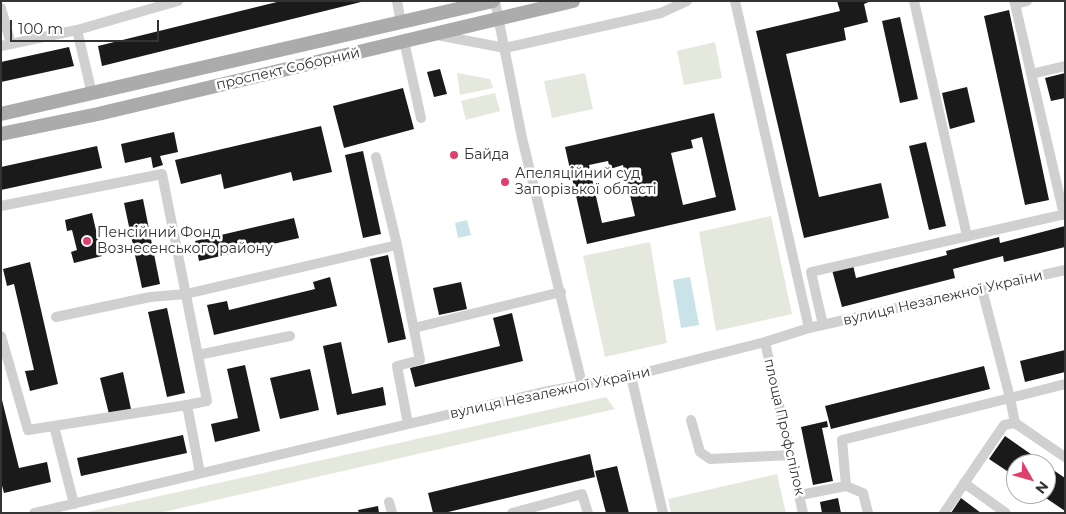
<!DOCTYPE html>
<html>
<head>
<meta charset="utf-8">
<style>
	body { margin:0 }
	#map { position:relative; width:1066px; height:514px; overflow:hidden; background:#fff; font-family:Montserrat,sans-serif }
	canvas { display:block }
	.frame { position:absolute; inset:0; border:2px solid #333; pointer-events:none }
	.north { position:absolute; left:1006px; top:454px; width:50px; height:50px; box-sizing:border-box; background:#fff; border:1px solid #adadad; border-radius:50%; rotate:128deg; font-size:14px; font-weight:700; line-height:20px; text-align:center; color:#333 }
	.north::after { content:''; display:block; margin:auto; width:18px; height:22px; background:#de416c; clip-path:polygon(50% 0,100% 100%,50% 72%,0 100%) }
	.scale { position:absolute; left:10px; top:20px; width:149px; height:22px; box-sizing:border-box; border:2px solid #333; border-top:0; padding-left:6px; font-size:15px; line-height:18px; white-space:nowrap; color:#333; -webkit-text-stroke:4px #fff; paint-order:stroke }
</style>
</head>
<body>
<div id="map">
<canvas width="1066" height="514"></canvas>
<div class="frame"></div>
<div class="north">N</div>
<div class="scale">100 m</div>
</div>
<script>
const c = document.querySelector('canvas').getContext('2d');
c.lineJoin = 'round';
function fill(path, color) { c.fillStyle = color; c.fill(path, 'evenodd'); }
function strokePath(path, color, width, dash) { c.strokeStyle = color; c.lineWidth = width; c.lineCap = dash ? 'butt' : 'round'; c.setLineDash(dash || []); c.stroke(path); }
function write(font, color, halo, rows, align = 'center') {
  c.font = font + ' Montserrat,sans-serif'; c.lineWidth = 5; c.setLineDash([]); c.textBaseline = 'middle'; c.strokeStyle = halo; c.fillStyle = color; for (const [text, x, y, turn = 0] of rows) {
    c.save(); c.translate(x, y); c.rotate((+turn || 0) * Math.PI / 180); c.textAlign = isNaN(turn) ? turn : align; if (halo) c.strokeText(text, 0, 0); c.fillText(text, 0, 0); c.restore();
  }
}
const green = new Path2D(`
	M715 42 722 78 684 85 677 51Z
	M457 73 490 79 493 88 460 95Z
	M585 73 593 109 552 118 544 81Z
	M495 93 500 111 466 120 461 101Z
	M771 216 792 314 716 331 699 232Z
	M650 242 667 343 605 357 583 256Z
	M606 397 615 409 159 513H83Z
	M777 474 786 513H671L668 499Z`);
const water = new Path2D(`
	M467 220 471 235 458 238 455 223Z
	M690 277 699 325 681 328 673 280Z`);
const building = new Path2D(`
	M281 1 361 2 102 66 98 46Z
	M837 1H871L864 4 868 22 844 28 846 40 786 54 819 197 881 183 889 218 804 238 756 31 840 11Z
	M1009 10 1049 200 1025 205 984 16Z
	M900 17 918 99 900 103 882 21Z
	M69 47 74 66 1 82V62Z
	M440 69 447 94 434 97 427 72Z
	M1065 73V98L1051 101 1045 78Z
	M967 87 975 122 950 129 942 93Z
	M403 88 414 129 344 148 333 106Z
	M714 113 736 210 587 244 565 147ZM702 137 716 197 683 205 671 153 693 148 691 140ZM608 161 610 169 623 165 635 216 602 223 589 165Z
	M321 126 332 172 293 181 291 172 224 189 221 174 181 184 175 160Z
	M174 132 178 152 160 156 163 165 153 168 151 157 125 163 121 144Z
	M926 142 946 226 929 230 909 146Z
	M97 146 102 168 1 190V167Z
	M363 151 381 234 363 238 345 155Z
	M143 199 160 284 142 288 124 203Z
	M92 213 102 256 74 263 71 252 77 250 72 230 67 231 65 220Z
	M294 218 299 238 199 261 195 241Z
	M1065 226V247L1004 262 1003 256 953 269 955 278 842 307 832 270 853 265 856 278 947 255 946 251 999 237 1000 243Z
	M388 255 406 339 388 343 370 259Z
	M30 262 58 384 30 391 25 371 34 370 14 284 7 286 3 269Z
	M330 277 337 306 214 335 207 305 227 301 229 310 315 289 313 282Z
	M461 282 467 309 439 315 433 288Z
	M167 308 185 393 167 397 148 312Z
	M512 313 523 361 415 387 410 368 500 346 493 318Z
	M341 342 352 394 383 387 386 405 337 415 323 346Z
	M1065 350V372L1025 382 1020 361Z
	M245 365 260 431 215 442 211 424 238 418 227 369Z
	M984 366 990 389 831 429 825 406Z
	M310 369 319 410 280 419 270 378Z
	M123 372 131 409 109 414 100 378Z
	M1 396 19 468 47 462 51 482 4 493 1 482Z
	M827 421 828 427 822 428 833 481 813 485 801 427Z
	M183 435 187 453 81 476 77 458Z
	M1005 436 1045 464H1016V477L989 459Z
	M590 454 595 477 444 513H433L428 493Z
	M1046 465 1065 478V511L1040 494H1046Z
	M617 466 629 513H606L595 471Z
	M838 498 841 513H822L820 502Z
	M961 498 981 513H951Z
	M378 506 379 513H359L358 510Z`);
const minor = new Path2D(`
	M397 1 401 23
	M495 1 522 138 582 384
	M735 1 809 328
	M914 1 967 236
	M1014 1 1015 4 1027 1
	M1015 4 1064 215
	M1 8 11 44
	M77 30 92 94
	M437 35 505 48 661 13 687 1
	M404 41 421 118
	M1 46 77 30 178 1
	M1031 74 1065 66
	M376 157 397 245 420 360 397 366 408 424
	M1 206 162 174 207 401 187 405 200 473
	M56 317 150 297 186 294 397 245
	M823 325 811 272 1065 214
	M414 328 561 292
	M1 336 28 430 187 405
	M765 342 803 513
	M198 355 290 336
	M631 376 663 513
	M1065 384 1010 398 1015 423 1065 457
	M691 420 700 452 710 459 791 455
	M54 426 74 504
	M964 483 1006 513
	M846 486 842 440 1010 398 982 289
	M800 495 846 486 863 493 868 513
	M389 502 392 513
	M34 513 543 392 631 376 765 342 809 328 1065 270
	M512 513 582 494 588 513
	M944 513 1004 425 1015 423`);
const major = new Path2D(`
	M1 114 493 1
	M1 134 98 114 573 1`);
const markers = [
	[454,155,5,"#de416c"],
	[505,182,5,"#de416c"],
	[87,241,5,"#de416c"]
];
const streetNames = [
	["проспект Соборний",288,69,-13],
	["вулиця Незалежної України",943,298,-13],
	["вулиця Незалежної України",550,393,-12],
	["площа Профспілок",784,427,77]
];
const poiNames = [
	["Байда",464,155],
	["Апеляційний суд",515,174],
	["Запорізької області",515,190],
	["Пенсійний Фонд",97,233],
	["Вознесенського району",97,249]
];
fill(green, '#e5e9dd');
fill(water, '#cae3e9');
fill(building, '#1a1a1a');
strokePath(minor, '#d0d0d0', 10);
strokePath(major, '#ababab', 14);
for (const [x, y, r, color] of markers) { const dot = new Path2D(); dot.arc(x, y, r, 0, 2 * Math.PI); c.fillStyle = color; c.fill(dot); strokePath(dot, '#fff', 2); }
write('14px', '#333', '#fff', streetNames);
write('14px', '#333', '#fff', poiNames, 'left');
</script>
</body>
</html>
